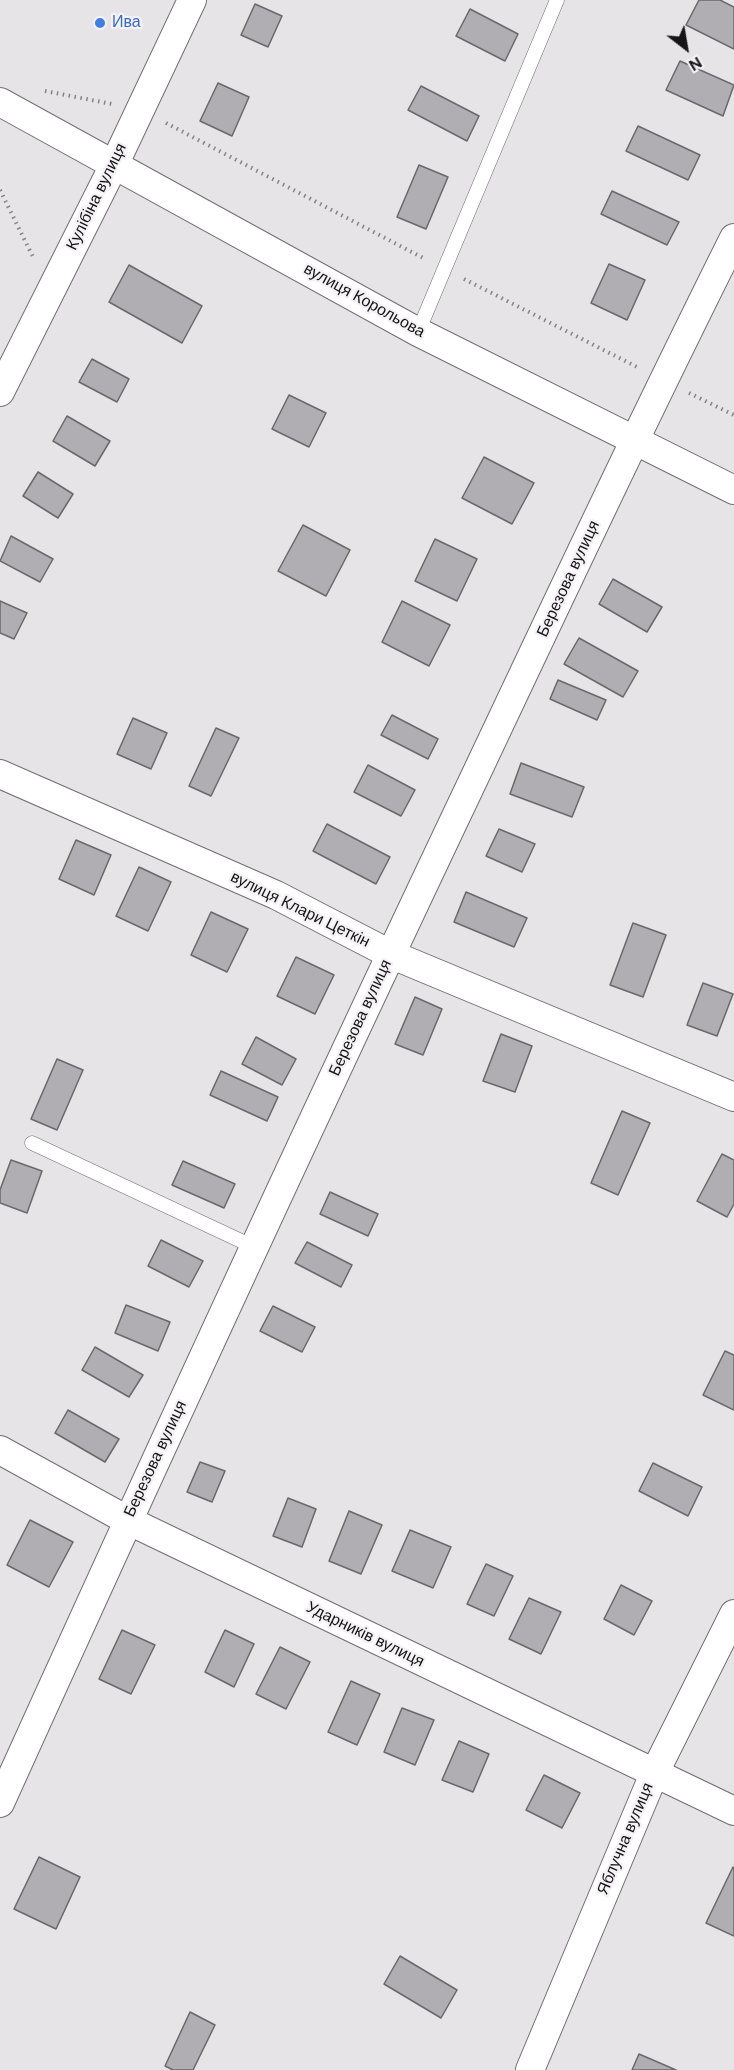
<!DOCTYPE html>
<html>
<head>
<meta charset="utf-8">
<style>
	body { margin:0 }
	#map { position:relative; width:734px; height:2070px; overflow:hidden; background:#e7e4e8; font-family:"DM Sans",sans-serif }
	canvas { display:block }
	.north { position:absolute; left:656px; top:18px; width:60px; height:60px; -webkit-text-stroke:4px #f5f2f5; paint-order:stroke; rotate:149deg; font-size:16px; font-weight:700; line-height:24px; text-align:center; color:#161516 }
	.north::after { content:''; display:block; margin:auto; width:21px; height:27px; background:#161516; clip-path:polygon(50% 0,100% 100%,50% 72%,0 100%) }
</style>
</head>
<body>
<div id="map">
<canvas width="734" height="2070"></canvas>
<div class="north">N</div>
</div>
<script>
const c = document.querySelector('canvas').getContext('2d');
c.lineJoin = 'round';
function fill(path, color) { c.fillStyle = color; c.fill(path, 'evenodd'); }
function strokePath(path, color, width, dash) { c.strokeStyle = color; c.lineWidth = width; c.lineCap = dash ? 'butt' : 'round'; c.setLineDash(dash || []); c.stroke(path); }
function write(font, color, halo, rows, align = 'center') {
  c.font = font + ' "DM Sans",sans-serif'; c.lineWidth = 4.5; c.setLineDash([]); c.textBaseline = 'middle'; c.strokeStyle = halo; c.fillStyle = color; for (const [text, x, y, turn = 0] of rows) {
    c.save(); c.translate(x, y); c.rotate((+turn || 0) * Math.PI / 180); c.textAlign = isNaN(turn) ? turn : align; if (halo) c.strokeText(text, 0, 0); c.fillText(text, 0, 0); c.restore();
  }
}
const building = new Path2D(`
	M699 0H720L734 7V49L686 25Z
	M255 4 282 16 268 47 241 35Z
	M470 9 518 34 505 61 456 36Z
	M680 61 734 85 723 116 666 90Z
	M218 83 249 97 232 136 200 121Z
	M421 86 479 116 467 141 408 110Z
	M638 126 700 155 688 180 626 151Z
	M419 165 448 177 426 229 397 217Z
	M612 191 679 222 667 245 601 214Z
	M609 264 645 280 627 320 591 303Z
	M129 265 202 306 182 343 109 302Z
	M92 359 129 379 117 402 79 382Z
	M289 395 326 413 309 447 272 429Z
	M67 416 110 441 95 466 53 441Z
	M484 457 534 483 512 524 462 498Z
	M38 472 73 494 58 518 23 496Z
	M303 525 350 550 326 596 278 571Z
	M11 536 53 559 40 582 0 561Z
	M435 539 477 559 457 601 415 581Z
	M613 579 662 607 647 632 599 604Z
	M0 601 27 613 14 639 0 633Z
	M402 601 450 625 429 666 382 642Z
	M579 638 638 671 623 697 564 664Z
	M558 680 606 700 597 720 550 699Z
	M392 715 438 739 428 759 381 735Z
	M133 718 167 733 151 769 117 754Z
	M216 728 239 738 211 796 189 786Z
	M521 763 584 787 572 817 510 794Z
	M368 765 415 790 401 816 354 792Z
	M327 824 390 857 376 884 313 851Z
	M499 829 535 844 522 872 486 856Z
	M76 840 111 855 94 895 59 879Z
	M139 867 171 882 148 931 116 916Z
	M466 892 527 918 514 947 454 922Z
	M211 912 248 929 227 972 191 955Z
	M633 923 666 935 643 997 610 985Z
	M296 957 334 975 315 1014 277 996Z
	M703 983 733 994 717 1036 687 1025Z
	M415 997 442 1009 423 1055 395 1044Z
	M501 1034 532 1046 515 1092 483 1081Z
	M256 1037 296 1059 282 1085 242 1064Z
	M57 1059 83 1070 57 1130 31 1119Z
	M221 1071 278 1097 267 1121 210 1095Z
	M622 1111 650 1123 618 1195 591 1183Z
	M722 1154 734 1160V1204L727 1217 697 1201Z
	M11 1160 42 1171 27 1213 0 1203V1190Z
	M183 1161 235 1184 224 1208 172 1185Z
	M330 1192 378 1214 368 1236 320 1214Z
	M161 1240 203 1261 189 1287 148 1266Z
	M307 1242 352 1265 341 1287 295 1263Z
	M126 1305 170 1322 158 1351 115 1333Z
	M273 1306 315 1327 302 1352 260 1331Z
	M95 1347 143 1375 129 1397 82 1370Z
	M725 1351 734 1355V1410L703 1395Z
	M68 1410 119 1439 105 1462 55 1433Z
	M200 1462 225 1471 212 1502 187 1492Z
	M653 1463 702 1487 688 1516 639 1491Z
	M288 1498 316 1509 302 1547 273 1536Z
	M349 1511 382 1525 361 1574 329 1561Z
	M30 1520 73 1542 49 1587 7 1565Z
	M410 1530 451 1547 433 1588 392 1571Z
	M486 1564 513 1576 494 1616 467 1604Z
	M621 1585 652 1601 634 1635 604 1619Z
	M529 1598 561 1612 541 1654 509 1639Z
	M122 1630 155 1645 131 1694 99 1679Z
	M225 1630 254 1644 234 1687 205 1672Z
	M280 1647 310 1662 286 1709 256 1694Z
	M351 1681 380 1694 357 1745 328 1732Z
	M402 1708 434 1720 415 1765 384 1752Z
	M459 1741 489 1754 473 1792 442 1780Z
	M544 1775 580 1793 562 1828 526 1810Z
	M39 1857 80 1877 56 1929 14 1909Z
	M733 1867 734 1868V1936L706 1923Z
	M400 1956 457 1990 441 2018 384 1984Z
	M190 2012 215 2025 193 2070H173L165 2066Z
	M639 2054 676 2070H632Z`);
const path = new Path2D(`
	M45 91 112 104
	M166 123 425 259
	M0 190 34 259
	M464 279 639 368
	M689 393 734 415`);
const lane = new Path2D(`
	M418 332 557 0
	M32 1143 254 1247`);
const street = new Path2D(`
	M0 102 418 332 734 490
	M0 392 115 163 192 0
	M0 774 276 895 390 954 734 1097
	M0 1450 127 1520 734 1811
	M0 1803C156 1458 315 1113 478 770 562 592 646 414 734 238
	M530 2070 654 1774 734 1614`);
const markers = [
	[100,23,6,"#3f7fe0"]
];
const shopNames = [
	["Ива",112,23]
];
const streetNames = [
	["Кулібіна вулиця",97,197,-64],
	["вулиця Корольова",364,301,29],
	["Березова вулиця",569,579,-65],
	["вулиця Клари Цеткін",300,910,26],
	["Березова вулиця",361,1018,-65],
	["Березова вулиця",156,1459,-65],
	["Ударників вулиця",365,1635,26],
	["Яблучна вулиця",626,1839,-67]
];
fill(building, '#b0aeb2');
strokePath(building, '#6a686b', 1.5);
strokePath(lane, '#726f72', 15);
strokePath(street, '#726f72', 30);
strokePath(path, '#868386', 4, [1.5, 4.5]);
strokePath(lane, '#fff', 14);
strokePath(street, '#fff', 28);
for (const [x, y, r, color] of markers) { const dot = new Path2D(); dot.arc(x, y, r, 0, 2 * Math.PI); c.fillStyle = color; c.fill(dot); strokePath(dot, '#f5f2f5', 2); }
write('16px', '#366cbe', '#f5f2f5', shopNames, 'left');
write('16px', '#161516', '#f5f2f5', streetNames);
</script>
</body>
</html>
